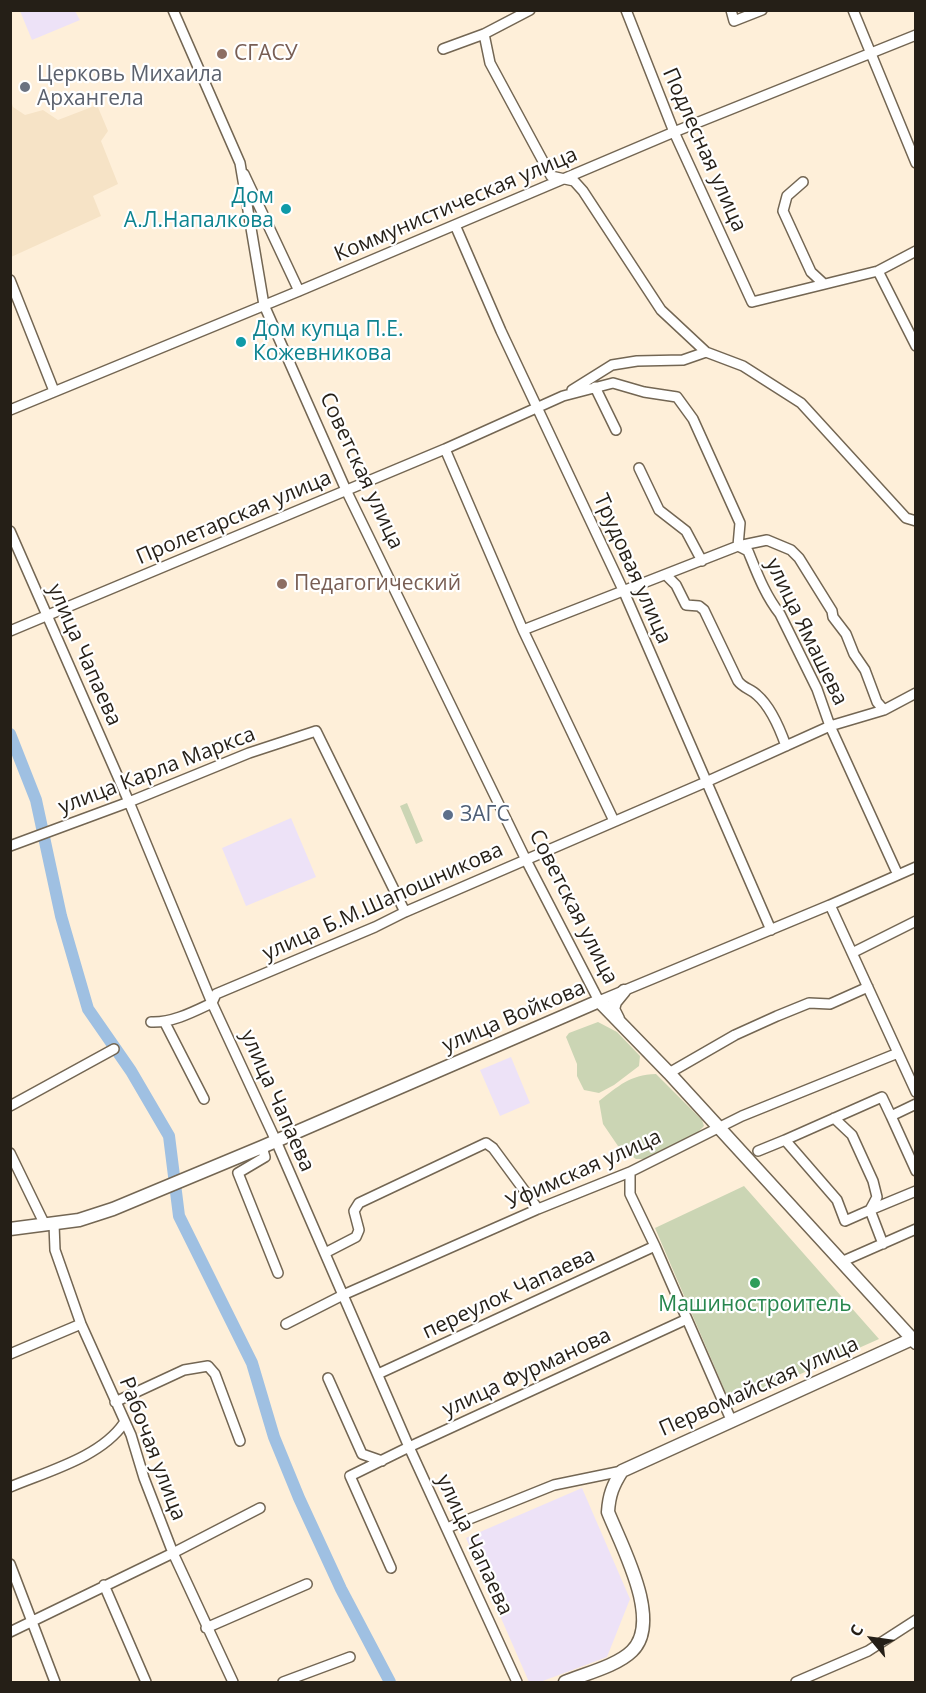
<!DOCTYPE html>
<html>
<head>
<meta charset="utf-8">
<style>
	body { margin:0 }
	#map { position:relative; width:926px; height:1693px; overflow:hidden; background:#feefd9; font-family:"Open Sans",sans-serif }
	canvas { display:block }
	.frame { position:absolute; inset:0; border:12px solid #251f17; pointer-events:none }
	.north { position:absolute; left:842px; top:1609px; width:60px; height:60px; -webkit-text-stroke:4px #fff; paint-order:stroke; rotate:299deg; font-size:16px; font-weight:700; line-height:24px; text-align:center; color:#251f17 }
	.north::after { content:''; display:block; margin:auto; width:21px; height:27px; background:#251f17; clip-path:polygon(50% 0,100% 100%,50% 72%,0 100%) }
</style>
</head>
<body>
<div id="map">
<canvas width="926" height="1693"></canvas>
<div class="frame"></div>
<div class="north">С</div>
</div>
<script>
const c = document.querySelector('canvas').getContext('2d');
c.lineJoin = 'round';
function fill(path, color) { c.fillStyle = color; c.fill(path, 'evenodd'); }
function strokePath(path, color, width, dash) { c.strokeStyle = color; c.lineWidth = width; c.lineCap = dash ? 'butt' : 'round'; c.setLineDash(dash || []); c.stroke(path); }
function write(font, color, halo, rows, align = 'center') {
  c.font = font + ' "Open Sans",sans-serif'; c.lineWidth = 4.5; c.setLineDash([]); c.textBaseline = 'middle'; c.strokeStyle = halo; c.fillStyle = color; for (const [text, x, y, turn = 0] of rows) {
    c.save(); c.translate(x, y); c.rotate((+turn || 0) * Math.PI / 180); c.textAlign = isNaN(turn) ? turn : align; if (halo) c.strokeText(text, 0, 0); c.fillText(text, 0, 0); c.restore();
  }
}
const built = new Path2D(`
	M10 97 13 107 25 115 43 110 58 120 97 105 108 131 101 141 118 184 93 196 101 216 11 257Z`);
const education = new Path2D(`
	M20 11H75L80 20 32 40Z
	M291 818 316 877 246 906 222 848Z
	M511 1057 530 1103 500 1116 480 1070Z
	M582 1488 630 1599 607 1657 540 1682H529L466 1538Z`);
const green = new Path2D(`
	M407 803 423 841 416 844 400 806Z
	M598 1022 617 1032 640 1056 639 1066 614 1085 599 1093 584 1090 577 1076V1064L566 1037 569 1033Z
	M656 1074 702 1120 704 1126 694 1136 651 1159H636L618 1146 603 1124 599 1101C619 1086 629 1075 656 1074Z
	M744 1186 879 1339 731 1405 655 1228Z`);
const river = new Path2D(`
	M10 734 36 800 61 916 88 1009 131 1071 169 1136 179 1216 252 1363 274 1437 299 1498 341 1589 390 1682`);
const minor = new Path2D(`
	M173 10 240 163 264 305 346 490 526 860 599 1001 830 905 916 867
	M626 10 674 132 752 302 878 271 916 251
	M731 10 734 21 762 10
	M853 10 916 163
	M484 34 490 63 551 176 574 181 583 191 661 310 706 352
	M443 49 484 34 530 10
	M244 174 299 291
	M803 182 787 196 783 211 811 272 824 284
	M455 225 501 331 624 592 771 930
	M878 271 916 346
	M10 280 54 391
	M595 387 616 430
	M572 390 612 365 637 361 683 360 706 352 743 366 801 403 906 518 916 521
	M10 410 299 291 674 132 916 35
	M445 449 523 630 614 821
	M639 468 659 510 686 531 702 561
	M10 531 129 802 212 1003 276 1141 409 1447 517 1682
	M666 575 676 585 686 605 699 606 704 610 738 681C743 688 751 689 757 695 771 707 780 729 786 746
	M523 630 738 546 767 540 791 550 799 558 832 611 833 617 846 634 854 654 865 670 877 702 884 710
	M10 631 445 449 563 396 613 383 644 392 677 397 693 419 740 523 738 546 748 551C757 573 765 595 780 614L817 689 830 726 898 875
	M10 846 129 802 249 753 316 731 405 912
	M830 905 916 1092
	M852 953 916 921
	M151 1022C172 1023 193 1012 212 1003L216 994 375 927 405 912 706 782 830 726 884 710 916 693
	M165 1023 204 1099
	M669 1073 735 1035 777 1016 809 1003 830 1004 868 987
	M10 1106 114 1049
	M891 1116 916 1171
	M834 1118 852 1135 873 1181 877 1197 870 1210
	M262 1147 265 1157 238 1173 278 1273
	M758 1151 785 1140
	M10 1153 45 1225
	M630 1172V1194L655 1246 732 1422
	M870 1210 916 1191
	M54 1224 55 1250 81 1324 131 1435 144 1478 173 1553 233 1682
	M883 1244 870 1210 845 1221 837 1200 785 1140 882 1097 891 1116 916 1104
	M325 1253 356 1237 359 1230 354 1211 359 1203 486 1143 493 1148 538 1209
	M841 1262 916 1229
	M286 1324 343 1295 538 1209 630 1172 742 1116 898 1053
	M10 1354 81 1324
	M378 1374 655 1246
	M328 1378 362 1454 382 1461
	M115 1402 184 1370 208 1366 215 1374 240 1441
	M10 1487C48 1471 101 1457 124 1423
	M447 1528 554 1485 622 1471
	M10 1564 55 1682
	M391 1568 350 1476 409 1447 687 1319
	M104 1585 146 1682
	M206 1628 307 1584
	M10 1632 173 1553 260 1508
	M283 1682 350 1657
	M796 1682 868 1651 916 1620`);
const major = new Path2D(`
	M618 1019 613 1009 615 1002 624 991
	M10 1229 79 1220 113 1209 262 1147 599 1001 669 1073 916 1343
	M565 1682C584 1674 617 1666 632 1651 663 1621 621 1545 608 1512 609 1495 613 1485 622 1471L912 1339`);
const markers = [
	[222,54,6,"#8d6e63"],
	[25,87,6,"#6b7280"],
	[286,209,6,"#0f9aa8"],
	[241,342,6,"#0f9aa8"],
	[282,584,6,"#8d6e63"],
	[448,815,6,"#5c6f8a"],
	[755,1283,6,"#2e9e5b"]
];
const educationNames = [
	["СГАСУ",234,54],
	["Педагогический",294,584]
];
const worshipNames = [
	["Церковь Михаила",37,75],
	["Архангела",37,99]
];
const streetNames = [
	["Подлесная улица",704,150,66],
	["Коммунистическая улица",456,205,-23],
	["Советская улица",361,471,65],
	["Пролетарская улица",234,518,-23],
	["Трудовая улица",632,569,66],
	["улица Ямашева",806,632,64],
	["улица Чапаева",84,655,66],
	["улица Карла Маркса",157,771,-21],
	["улица Б.М.Шапошникова",383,902,-24],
	["Советская улица",573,907,63],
	["улица Войкова",514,1017,-23],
	["улица Чапаева",277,1101,66],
	["Уфимская улица",584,1170,-24],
	["переулок Чапаева",509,1294,-25],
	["улица Фурманова",527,1373,-25],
	["Первомайская улица",759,1387,-24],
	["Рабочая улица",152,1449,69],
	["улица Чапаева",474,1545,65]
];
const cultureNames = [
	["Дом",274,197],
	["А.Л.Напалкова",274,221],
	["Дом купца П.Е.",253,330,"left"],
	["Кожевникова",253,354,"left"]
];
const serviceNames = [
	["ЗАГС",460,815]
];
const leisureNames = [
	["Машиностроитель",755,1305]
];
fill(built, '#f6e3c6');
fill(education, '#ede2f7');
fill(green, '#cbd5b4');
strokePath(river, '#9fc0e2', 12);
strokePath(minor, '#736653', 12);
strokePath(major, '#736653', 15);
strokePath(minor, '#fff', 9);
strokePath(major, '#fff', 12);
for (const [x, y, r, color] of markers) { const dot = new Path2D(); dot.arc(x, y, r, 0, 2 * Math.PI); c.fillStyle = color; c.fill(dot); strokePath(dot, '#fff', 2); }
write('21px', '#785e54', '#fff', educationNames, 'left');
write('21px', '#5b616d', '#fff', worshipNames, 'left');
write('21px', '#251f17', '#fff', streetNames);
write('21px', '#0d838f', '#fff', cultureNames, 'right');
write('21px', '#4e5e75', '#fff', serviceNames, 'left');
write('21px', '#27864d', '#fff', leisureNames);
</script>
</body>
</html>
